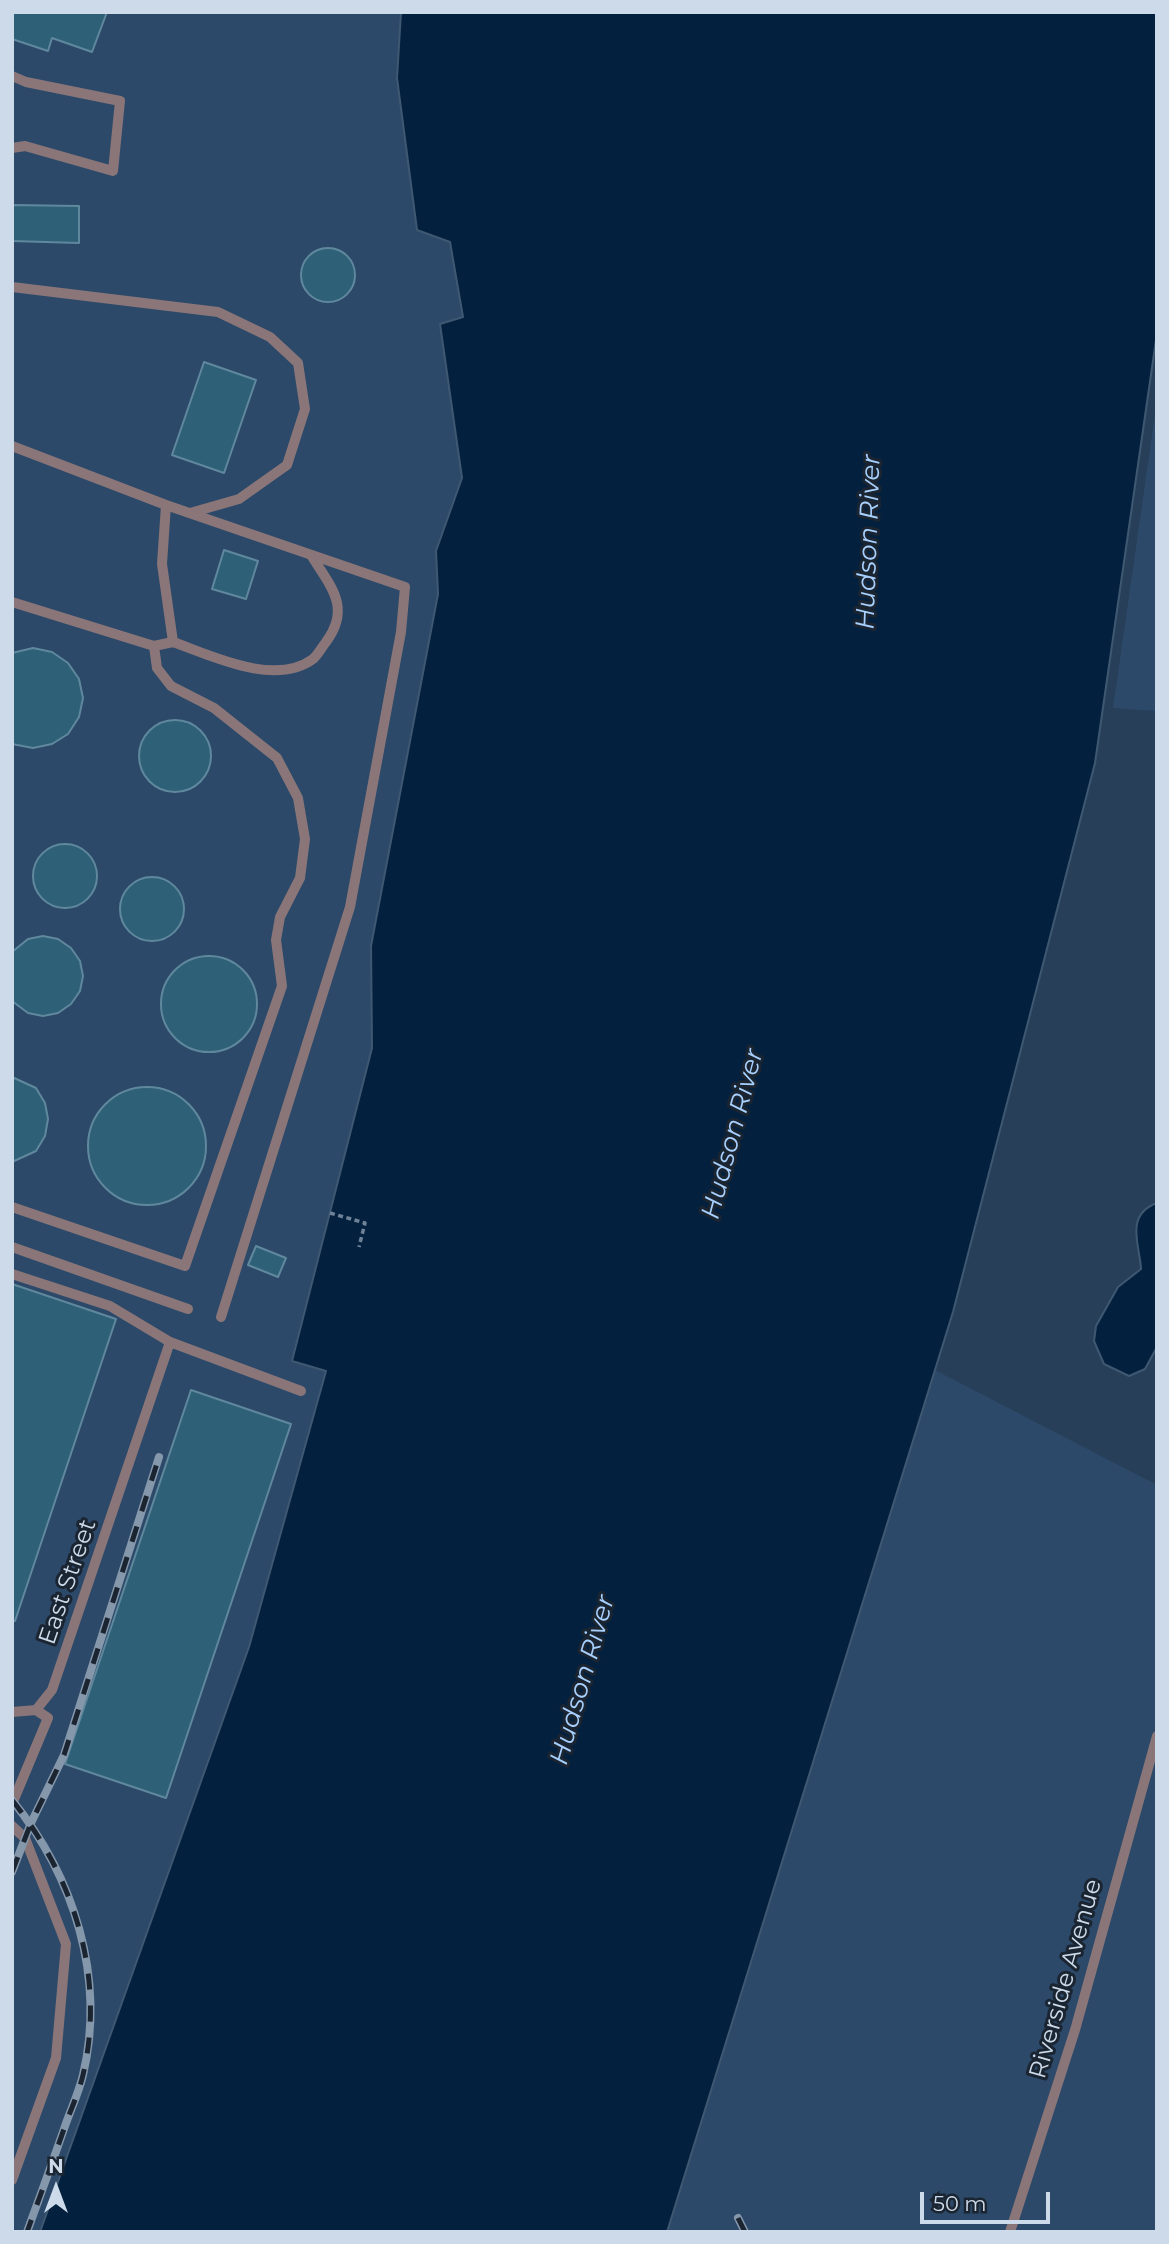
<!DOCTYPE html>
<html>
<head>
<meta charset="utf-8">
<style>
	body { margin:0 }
	#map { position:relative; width:1169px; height:2244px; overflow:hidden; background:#283f59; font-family:Montserrat,sans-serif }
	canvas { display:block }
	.frame { position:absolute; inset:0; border:14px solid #ccdaea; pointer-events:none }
	.north { position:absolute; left:21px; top:2153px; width:70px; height:70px; -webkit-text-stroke:5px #1b2531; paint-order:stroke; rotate:0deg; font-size:19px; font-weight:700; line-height:28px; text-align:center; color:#ccdaea }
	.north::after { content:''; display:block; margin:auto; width:24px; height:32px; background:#ccdaea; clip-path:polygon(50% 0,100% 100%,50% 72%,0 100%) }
	.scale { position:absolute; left:920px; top:2192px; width:130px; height:32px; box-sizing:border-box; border:4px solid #ccdaea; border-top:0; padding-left:9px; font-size:21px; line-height:24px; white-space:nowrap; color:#ccdaea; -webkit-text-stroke:5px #1b2531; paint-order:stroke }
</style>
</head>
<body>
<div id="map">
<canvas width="1169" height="2244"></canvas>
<div class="frame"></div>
<div class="north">N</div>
<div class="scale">50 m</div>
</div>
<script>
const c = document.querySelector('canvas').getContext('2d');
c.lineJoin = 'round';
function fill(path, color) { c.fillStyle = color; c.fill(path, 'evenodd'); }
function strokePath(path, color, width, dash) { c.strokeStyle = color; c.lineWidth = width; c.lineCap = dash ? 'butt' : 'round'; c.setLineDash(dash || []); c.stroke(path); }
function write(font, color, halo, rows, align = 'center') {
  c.font = font + ' Montserrat,sans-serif'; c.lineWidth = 6; c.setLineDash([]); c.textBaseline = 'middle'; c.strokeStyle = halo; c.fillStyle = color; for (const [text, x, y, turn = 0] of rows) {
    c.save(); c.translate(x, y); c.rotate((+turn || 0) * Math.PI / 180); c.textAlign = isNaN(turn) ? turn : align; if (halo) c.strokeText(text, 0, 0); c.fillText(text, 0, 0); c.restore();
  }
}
const built = new Path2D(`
	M12 12H401L397 78 450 242 463 318 440 324 462 478 436 551 438 594 371 946 372 1048 292 1360 326 1371 249 1647 40 2232H12Z
	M1157 400V711L1113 708Z
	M935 1370 1157 1485V2232H667Z`);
const water = new Path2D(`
	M401 12H1157V333L1095 763 953 1312 667 2232H40L249 1647 326 1371 292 1361 372 1048 371 946 438 594 436 551 462 478 440 324 463 317 450 242 417 230 397 78Z
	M1157 1203V1347L1145 1369 1129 1376 1104 1364 1094 1341 1096 1326 1118 1287 1141 1269C1140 1246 1124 1215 1157 1203Z`);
const building = new Path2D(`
	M12 12H107L92 52 52 38 48 51 12 39Z
	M12 205 79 206V243L12 241Z
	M301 275a27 27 0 1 1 54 0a27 27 0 1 1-54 0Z
	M204 362 256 380 224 473 172 455Z
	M224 550 258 561 246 599 212 589Z
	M33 648 52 652 68 663 79 679 83 698 79 717 68 734 52 744 33 748 12 744V653Z
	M139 756a36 36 0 1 1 72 0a36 36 0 1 1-72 0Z
	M33 876a32 32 0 1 1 64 0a32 32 0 1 1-64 0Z
	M120 909a32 32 0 1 1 64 0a32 32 0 1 1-64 0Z
	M43 936 58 939 71 948 80 961 83 976 80 991 71 1004 58 1013 43 1016 28 1013 12 1001V952L28 939Z
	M161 1004a48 48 0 1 1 96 0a48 48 0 1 1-96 0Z
	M12 1077 36 1088 45 1103 48 1119 45 1136 36 1151 12 1162Z
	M88 1146a59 59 0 1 1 118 0a59 59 0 1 1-118 0Z
	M256 1246 286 1258 278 1277 248 1265Z
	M12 1284 116 1319 15 1621H12Z
	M191 1390 291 1424 166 1798 65 1764Z`);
const path = new Path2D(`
	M330 1213 365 1223 359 1247`);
const lane = new Path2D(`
	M12 76 26 82 120 101 113 171 25 146 12 148
	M12 287 218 312 270 337 298 363 305 409 287 465 239 499 190 513
	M12 446 166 505 405 587 401 632 350 907 221 1317
	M12 602 154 646 173 642 162 564 166 505
	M173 642C212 656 275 687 313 659 318 655 322 647 326 642 352 607 330 586 311 555
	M12 1207 185 1266 282 986 276 940 280 917 300 878 305 839 298 798 277 758 214 708 171 686 157 668 154 646
	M12 1247 188 1309
	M12 1274 110 1306 170 1342 301 1391
	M12 1712 36 1710 52 1690 170 1342
	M12 1804 48 1718 36 1710
	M12 1826 25 1838 66 1944 56 2058 12 2180
	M1010 2232 1075 2030 1157 1736`);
const rail = new Path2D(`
	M12 1800C74 1877 106 1977 83 2075 79 2092 71 2109 65 2126 53 2161 40 2196 27 2232
	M12 1872 31 1823 64 1755 159 1457
	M738 2218 745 2232`);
const streetNames = [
	["East Street",68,1582,-71],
	["Riverside Avenue",1066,1979,-74]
];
const waterNames = [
	["Hudson River",869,542,-88],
	["Hudson River",733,1134,-75],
	["Hudson River",583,1680,-74]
];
fill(built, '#2c4969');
fill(water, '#03213e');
strokePath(water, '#3f5872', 2);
fill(building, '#2e6078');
strokePath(building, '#60889d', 2);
strokePath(path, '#6f8298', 3.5, [5, 3.5]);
strokePath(lane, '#8a7678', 10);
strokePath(rail, '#8597ab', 8);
strokePath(rail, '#1b2531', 5, [16]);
write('24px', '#ccdaea', '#1b2531', streetNames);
write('italic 26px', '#a7d0fe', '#1b2531', waterNames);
</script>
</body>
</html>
